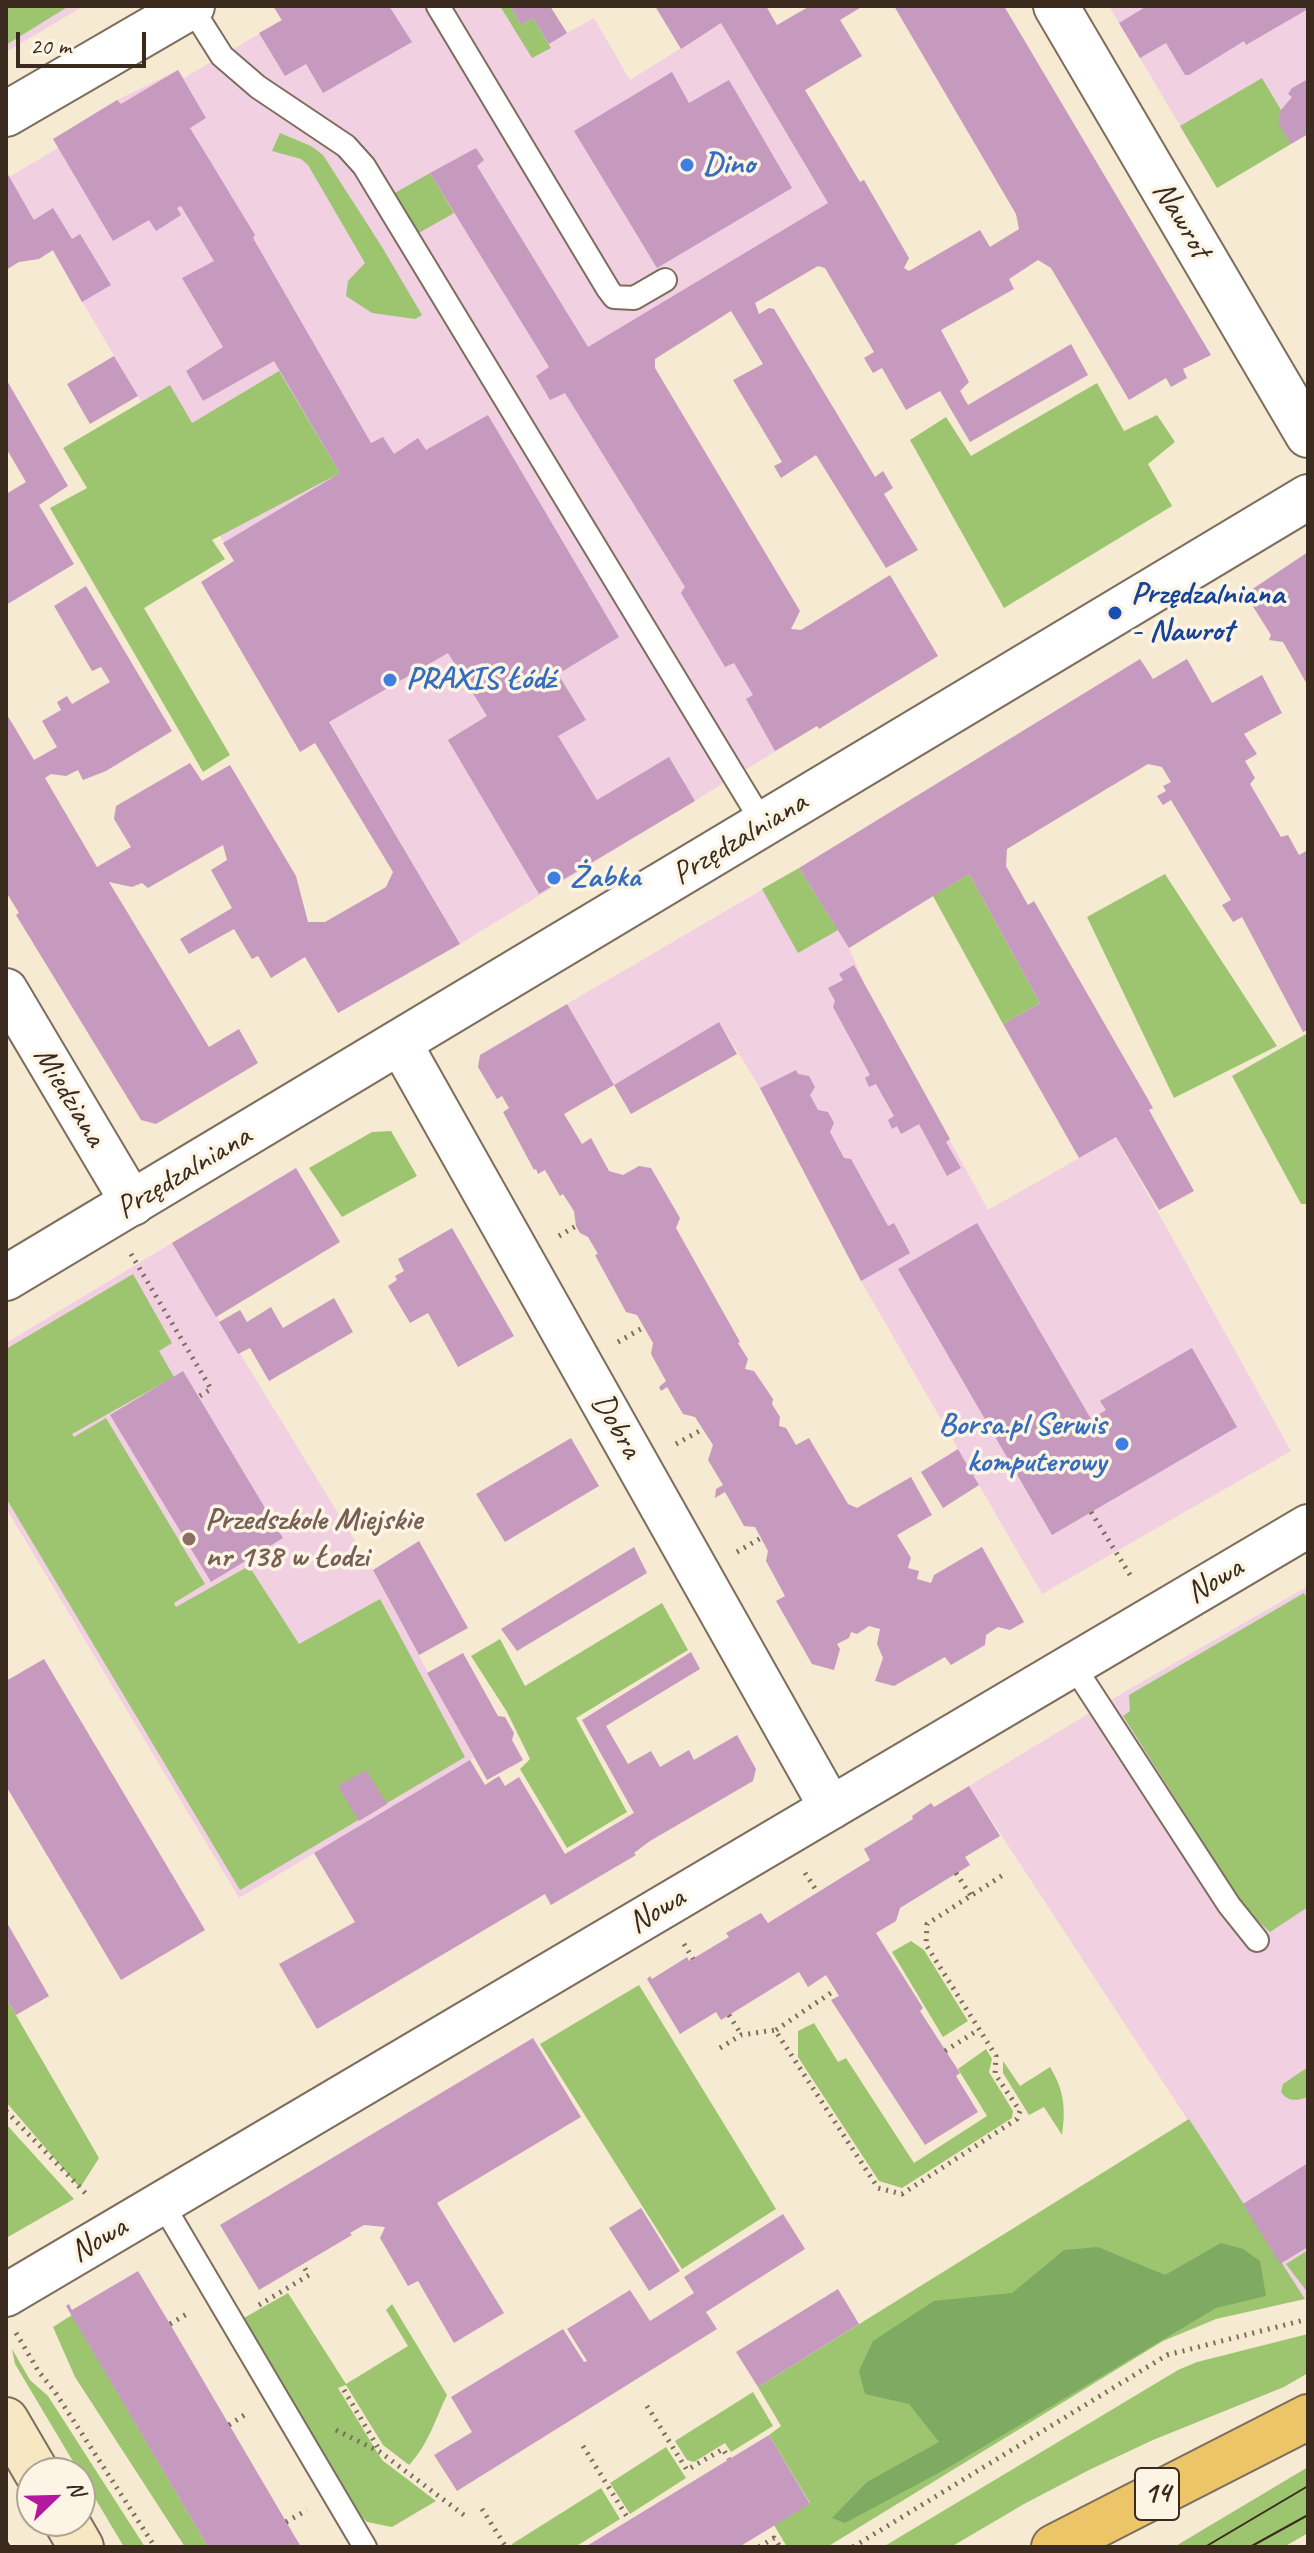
<!DOCTYPE html>
<html>
<head>
<meta charset="utf-8">
<style>
	body { margin:0 }
	#map { position:relative; width:1314px; height:2553px; overflow:hidden; background:#f7ead3; font-family:Caveat,sans-serif }
	canvas { display:block }
	.frame { position:absolute; inset:0; border:8px solid #3b2a1e; pointer-events:none }
	.north { position:absolute; left:16px; top:2457px; width:80px; height:80px; box-sizing:border-box; background:#fcf5e5; border:2px solid #afa495; border-radius:50%; rotate:67deg; font-size:22px; font-weight:700; line-height:32px; text-align:center; color:#3b2a1e }
	.north::after { content:''; display:block; margin:auto; width:28px; height:36px; background:#b5179e; clip-path:polygon(50% 0,100% 100%,50% 72%,0 100%) }
	.scale { position:absolute; left:16px; top:32px; width:130px; height:36px; box-sizing:border-box; border:4px solid #3b2a1e; border-top:0; padding-left:10px; font-size:24px; line-height:28px; white-space:nowrap; color:#3b2a1e; -webkit-text-stroke:6px #fcf5e5; paint-order:stroke }
</style>
</head>
<body>
<div id="map">
<canvas width="1314" height="2553"></canvas>
<div class="frame"></div>
<div class="north">N</div>
<div class="scale">20 m</div>
</div>
<script>
const c = document.querySelector('canvas').getContext('2d');
c.lineJoin = 'round';
function fill(path, color) { c.fillStyle = color; c.fill(path, 'evenodd'); }
function strokePath(path, color, width, dash) { c.strokeStyle = color; c.lineWidth = width; c.lineCap = dash ? 'butt' : 'round'; c.setLineDash(dash || []); c.stroke(path); }
function write(font, color, halo, rows, align = 'center') {
  c.font = font + ' Caveat,sans-serif'; c.lineWidth = 7; c.setLineDash([]); c.textBaseline = 'middle'; c.strokeStyle = halo; c.fillStyle = color; for (const [text, x, y, turn = 0] of rows) {
    c.save(); c.translate(x, y); c.rotate((+turn || 0) * Math.PI / 180); c.textAlign = isNaN(turn) ? turn : align; if (halo) c.strokeText(text, 0, 0); c.fillText(text, 0, 0); c.restore();
  }
}
const built = new Path2D(`
	M6 6H84L6 52Z
	M274 6H550L567 33 594 18 630 80 721 23 828 203 589 347 817 726 460 944 9 177 58 148 53 139 119 105 117 100 178 70 184 78 281 21Z
	M1109 6H1308V134L1217 188Z
	M799 868 849 948 865 985 988 1210 1116 1137 1291 1451 1042 1594 861 1281 760 1088 719 1022 614 1085 567 1004Z
	M172 1243 373 1570 474 1758 239 1898 6 1508V1343Z
	M1308 1586V2297L1305 2299 969 1786 1126 1691Z`);
const green = new Path2D(`
	M6 6H69L6 45Z
	M500 6H510L521 25 533 18 551 48 532 58Z
	M1262 78 1281 110 1291 144 1217 188 1180 126Z
	M280 133 311 146 323 155 382 247 422 315 415 319 372 313 346 296 348 281 365 263 308 165 301 159 272 151Z
	M430 173 454 213 417 234 393 194Z
	M279 371 340 473 212 540 225 559 144 608 230 755 203 772 50 508 87 488 63 448 170 385 192 423Z
	M1097 383 1124 431 1157 415 1175 442 1148 464 1172 506 1004 608 910 440 946 417 971 456Z
	M799 868 838 930 798 953 762 889Z
	M969 874 1040 1003 1003 1024 933 896Z
	M1165 874 1277 1046 1174 1098 1087 917Z
	M1308 1033V1204H1301L1232 1076Z
	M391 1131 417 1176 342 1217 309 1168 372 1132Z
	M133 1274 172 1343 159 1351 174 1377 72 1434 74 1437 106 1418 205 1584 174 1603 176 1607 249 1566 299 1644 380 1599 465 1757 240 1890 6 1498V1349Z
	M1304 1593 1308 1600V1907L1270 1932 1246 1910 1123 1716 1130 1711 1129 1695Z
	M662 1603 688 1650 576 1718 627 1812 567 1848 520 1769 530 1759 507 1712 471 1656 500 1639 525 1686Z
	M911 1941 924 1950 968 2021 943 2037 892 1952Z
	M639 1985 776 2209 682 2269 540 2044Z
	M6 1998 99 2158 80 2188 6 2102Z
	M814 2023 838 2062 846 2058 914 2163 987 2116 958 2069 986 2049 992 2059 989 2072 1013 2111 1012 2118 902 2188 879 2181 798 2057V2031Z
	M1003 2061 1020 2086 1050 2067C1064 2090 1066 2108 1062 2135L1044 2107 1029 2115 1003 2073Z
	M1308 2067V2097C1297 2101 1288 2102 1281 2092L1283 2084Z
	M1189 2119 1305 2299 1216 2319 1163 2341 827 2547H787L774 2525 810 2503 769 2435 781 2426 758 2387Z
	M6 2124 74 2199 8 2237 6 2236Z
	M1308 2250V2293L1286 2264Z
	M288 2293 346 2384 408 2346 386 2310 392 2304 447 2395C435 2420 428 2445 409 2465L383 2445 346 2385 338 2388 382 2460 436 2501 392 2527 367 2522 357 2512 242 2319Z
	M72 2315 208 2547H185L75 2377 53 2327Z
	M1308 2334V2373L1284 2387 1153 2440 1089 2470 1024 2504 951 2547H883L1178 2370 1197 2362Z
	M12 2349 30 2380 48 2396 145 2547H124L15 2364Z
	M753 2392 773 2426 731 2452 725 2443 694 2462 687 2460 675 2441Z
	M666 2447 686 2478 630 2514 610 2483Z
	M1308 2467V2533L1284 2547H1174Z
	M601 2488 620 2519 575 2547H514L512 2544Z`);
const forest = new Path2D(`
	M1221 2243 1243 2249 1260 2261 1266 2296 1216 2308 946 2469 845 2523 832 2518 867 2482 939 2442 909 2404 865 2394 859 2371 873 2341 934 2301 1012 2293 1064 2250 1098 2247 1165 2275Z`);
const building = new Path2D(`
	M273 6H389L412 42 323 93 306 64 285 76 259 33 282 20Z
	M510 6H550L567 33 549 44 533 18 521 25Z
	M655 6H766L777 25 810 6H863L840 20 862 56 805 90 860 182 864 180 909 258 904 268 909 271 980 230 990 247 1019 229 1016 214 894 6H1004L1211 355 1183 369 1187 378 1171 387 1166 378 1129 400 1051 268 1038 260 1009 279 1014 289 941 330 969 382 960 391 968 405 1071 344 1088 375 970 442 940 391 906 410 882 368 873 373 864 358 874 352 825 268 818 266 755 303 759 314 769 308 774 309 875 477 883 471 893 488 884 494 918 550 886 568 816 455 781 478 774 466 782 462 733 380 763 364 731 311 655 359V368L800 611 791 629 801 630 890 575 938 656 819 729 817 726 775 751 746 699 753 695 734 663 725 667 681 593 685 587 565 393 550 400 536 376 549 367 430 173 476 148 484 160 477 166 588 347 828 203 721 23 681 49Z
	M1147 6H1308V9L1246 45 1244 41 1189 75H1185L1166 43 1140 58 1119 23Z
	M178 70 206 118 190 128 255 235 253 238 371 443 383 437 394 454 418 438 426 450 488 415 619 637 558 674 586 720 558 736 597 800 669 757 695 801 539 894 448 740 487 716 448 653 329 722 460 944 338 1013 305 957 271 978 258 956 252 959 234 929 189 954 180 939 232 908 211 870 227 860 223 845 148 888 142 883 132 887 109 882 209 1047 239 1029 258 1063 156 1124 141 1120 16 915 19 913 6 892V713L34 760 57 747 42 721 61 710 57 702 67 696 72 704 110 682 101 667 92 671 54 606 86 586 172 731 106 771 83 780 78 770 66 776 51 774 45 778 97 867 131 847 114 819 116 806 190 763 202 781 230 765 296 876 308 922H325L386 887 393 872 315 743 300 752 201 582 234 561 223 543 340 473 274 361 203 401 186 371 223 347 182 278 214 261 181 206 177 208 181 215 156 231 149 220 113 241 53 139 117 100 121 104Z
	M672 72 689 103 729 80 792 188 657 268 574 131Z
	M1308 79V134L1291 144 1278 123 1281 110 1292 97 1288 94 1292 88Z
	M6 171 34 220 53 208 72 239 80 234 111 285 82 302 53 250 39 259 19 262 6 270Z
	M114 356 138 396 90 424 67 384Z
	M6 379 68 486 39 505 74 564 6 605V494L26 482 6 448Z
	M1308 552V686L1283 642 1269 640 1271 635 1245 594Z
	M1140 659 1153 679 1187 659 1212 703 1262 675 1282 713 1244 734 1257 754 1245 761 1255 778 1250 784 1281 837 1288 835 1299 855 1308 850V1030L1303 1032 1242 917 1233 922 1222 905 1231 900 1171 800 1163 805 1157 796 1166 791 1163 786 1171 782 1162 767 1148 764 1007 849 1006 866 1028 905 1034 901 1153 1108 1149 1110 1194 1191 1159 1210 1116 1137 1079 1158 1003 1024 1040 1003 969 874 849 948 799 868Z
	M854 965 950 1139 946 1142 961 1168 947 1176 919 1124 901 1134 897 1126 892 1129 888 1120 894 1116 876 1084 869 1087 865 1078 870 1075 833 1007 835 1001 828 988 843 980 839 974Z
	M567 1004 614 1085 564 1114 582 1144 591 1138 609 1171 623 1175 639 1166 651 1168 680 1218 676 1228 740 1342 738 1343 748 1359 745 1369 754 1371 773 1399 772 1404 780 1417 779 1426 786 1428 796 1445 809 1438 848 1504 857 1508 911 1477 932 1515 897 1535 911 1558 908 1568 919 1571 917 1579 931 1583 934 1575 982 1547 1024 1622 1010 1630 998 1627 986 1635 985 1645 951 1665 945 1657 894 1686 875 1681 883 1658 877 1644 880 1629 869 1626 857 1634 851 1632 849 1638 837 1644 840 1649 834 1670 812 1664 776 1601 785 1596 766 1561 768 1551 755 1527 744 1526 725 1492 715 1498 716 1489 723 1485 708 1460 713 1445 695 1417 683 1414 667 1387 661 1391 659 1387 666 1381 651 1354 653 1343 637 1315 626 1312 595 1255 598 1254 588 1237 580 1233 576 1226 574 1211 563 1194 560 1196 545 1170 538 1174 536 1169 534 1170 503 1112 509 1108 502 1096 497 1099 478 1067 480 1055Z
	M719 1022 737 1054 631 1114 614 1085Z
	M796 1070 798 1074 809 1076 815 1087 810 1095 818 1110 828 1112 834 1123 830 1132 844 1158 851 1159 888 1226 894 1223 910 1253 861 1281 760 1088Z
	M296 1168 340 1242 216 1317 172 1243Z
	M977 1223 1091 1419 1106 1410 1100 1401 1192 1348 1237 1427 1052 1535 898 1269Z
	M452 1228 514 1336 458 1367 428 1313 410 1323 388 1286 397 1280 395 1276 404 1271 398 1259Z
	M334 1298 353 1332 269 1381 250 1348 238 1354 219 1322 240 1310 247 1322 271 1307 283 1328Z
	M183 1371 283 1538 211 1582 110 1415Z
	M571 1438 599 1486 505 1542 476 1494Z
	M958 1449 979 1485 943 1508 921 1472Z
	M419 1541 468 1628 419 1655 373 1570Z
	M634 1547 647 1573 517 1651 501 1629Z
	M691 1652 700 1669 606 1726 628 1764 651 1751 660 1767 689 1750 694 1760 737 1735 756 1769 753 1781 650 1841 634 1853 636 1855 551 1905 545 1894 317 2029 279 1964 355 1922 314 1853 470 1760 485 1785 499 1776 505 1786 519 1777 565 1854 634 1813 582 1720Z
	M463 1653 498 1716 505 1717 514 1733 512 1740 523 1760 487 1780 427 1673Z
	M44 1659 205 1930 121 1980 6 1786V1681Z
	M366 1770 387 1804 359 1821 338 1786Z
	M969 1786 1000 1836 965 1857 970 1865 900 1908 896 1921 876 1933 923 2008 920 2011 960 2073 956 2076 978 2112 925 2145 831 2000 839 1996 826 1975 808 1987 799 1972 721 2020 716 2012 680 2034 647 1979 650 1976 652 1979 687 1957 689 1961 729 1937 726 1933 761 1913 768 1923 870 1860 864 1849 913 1819 912 1816 931 1803 934 1807Z
	M6 1921 49 1996 16 2015 6 1998Z
	M533 2038 581 2117 437 2203 504 2313 454 2343 418 2281 408 2286 380 2238 385 2227 364 2225 350 2233 352 2235 259 2290 220 2225Z
	M1308 2163V2247L1280 2264 1243 2204Z
	M641 2208 680 2271 649 2291 609 2228Z
	M783 2214 805 2249 706 2312 717 2329 457 2491 434 2455 472 2432 451 2397 563 2329 584 2362 587 2361 567 2329 630 2290 650 2321 694 2293 684 2277Z
	M138 2271 170 2324 301 2547H208L66 2306 69 2304 72 2310Z
	M838 2289 859 2324 758 2387 736 2352Z
	M769 2435 810 2504 739 2547H585Z`);
const path = new Path2D(`
	M559 1236 576 1226
	M131 1254 211 1389 198 1397
	M618 1342 644 1327
	M676 1444 703 1429
	M1091 1512 1132 1578
	M737 1552 761 1538
	M805 1873 818 1893
	M956 1873 971 1896
	M684 1944 693 1959
	M729 2015 741 2034
	M776 2030 835 1990
	M720 2048 741 2035 775 2030 878 2188 902 2194 1017 2119 1020 2111 995 2074 996 2056 926 1945 927 1924 1003 1875
	M945 2051 978 2030
	M6 2111 89 2197
	M259 2305 309 2275 302 2264
	M170 2324 190 2312
	M16 2333 39 2372 55 2392 155 2547
	M344 2390 380 2451
	M647 2406 687 2470 723 2449 729 2459
	M229 2425 249 2412
	M336 2430 380 2452 468 2518
	M583 2446 629 2520
	M482 2509 506 2547
	M286 2522 307 2510
	M759 2547 774 2538 780 2547
	M853 2547 1167 2355 1308 2319`);
const service = new Path2D(`
	M438 6 608 289 614 297 634 298 665 280
	M191 7 222 56 258 87 346 146 364 166 764 825
	M1073 1665 1229 1905 1257 1940
	M162 2203 365 2547`);
const minor = new Path2D(`
	M6 990 133 1204
	M400 1043 831 1808
	M6 2295 1308 1526`);
const tertiary = new Path2D(`
	M1056 6 1308 435
	M6 114 192 6
	M6 1278 1308 497`);
const secondary = new Path2D(`
	M6 2420 37 2473
	M66 2521 81 2547`);
const primary = new Path2D(`
	M1054 2547 1308 2417`);
const tram = new Path2D(`
	M6 2540 10 2547
	M1205 2547 1308 2486
	M1250 2547 1308 2515`);
const markers = [
	[687,165,8,"#3f7fe0"],
	[1115,613,8,"#1a4fb4"],
	[390,680,8,"#3f7fe0"],
	[554,878,8,"#3f7fe0"],
	[1122,1444,8,"#3f7fe0"],
	[189,1539,8,"#8d6e63"]
];
const shields = [
	[1157,2494,44]
];
const shieldNames = [
	["14",1157,2494]
];
const shopNames = [
	["Dino",703,165],
	["PRAXIS Łódź",406,680],
	["Żabka",570,878],
	["Borsa.pl Serwis",1106,1426,"right"],
	["komputerowy",1106,1463,"right"]
];
const streetNames = [
	["Nawrot",1181,220,59],
	["Przędzalniana",740,839,-31],
	["Miedziana",69,1097,59],
	["Przędzalniana",184,1173,-31],
	["Dobra",616,1426,60],
	["Nowa",1215,1581,-31],
	["Nowa",657,1911,-31],
	["Nowa",99,2240,-30]
];
const transitNames = [
	["Przędzalniana",1131,595],
	["- Nawrot",1131,632]
];
const educationNames = [
	["Przedszkole Miejskie",205,1521],
	["nr 138 w Łodzi",205,1558]
];
fill(built, '#f1d0e2');
fill(green, '#9dc570');
fill(forest, '#7eaa62');
fill(building, '#c59abe');
strokePath(service, '#7d6d5d', 26);
strokePath(minor, '#7d6d5d', 46);
strokePath(tertiary, '#7d6d5d', 48);
strokePath(secondary, '#7d6d5d', 48);
strokePath(primary, '#7d6d5d', 48);
strokePath(path, '#7d6d5d', 5, [2, 6]);
strokePath(service, '#fff', 22);
strokePath(minor, '#fff', 42);
strokePath(tertiary, '#fff', 44);
strokePath(secondary, '#f7e8c3', 44);
strokePath(primary, '#ecc569', 44);
strokePath(tram, '#3b2a1e', 2);
for (const [x, y, r, color] of markers) { const dot = new Path2D(); dot.arc(x, y, r, 0, 2 * Math.PI); c.fillStyle = color; c.fill(dot); strokePath(dot, '#fcf5e5', 3); }
for (const [x, y, w] of shields) { const box = new Path2D(); box.roundRect(x - w / 2, y - 26, w, 52, 6); c.fillStyle = '#fcf5e5'; c.fill(box); strokePath(box, '#3b2a1e', 2); }
write('bold 30px', '#3b2a1e', null, shieldNames);
write('bold 32px', '#366cbe', '#fcf5e5', shopNames, 'left');
write('32px', '#3b2a1e', '#fcf5e5', streetNames);
write('bold 32px', '#164399', '#fcf5e5', transitNames, 'left');
write('bold 32px', '#785e54', '#fcf5e5', educationNames, 'left');
</script>
</body>
</html>
